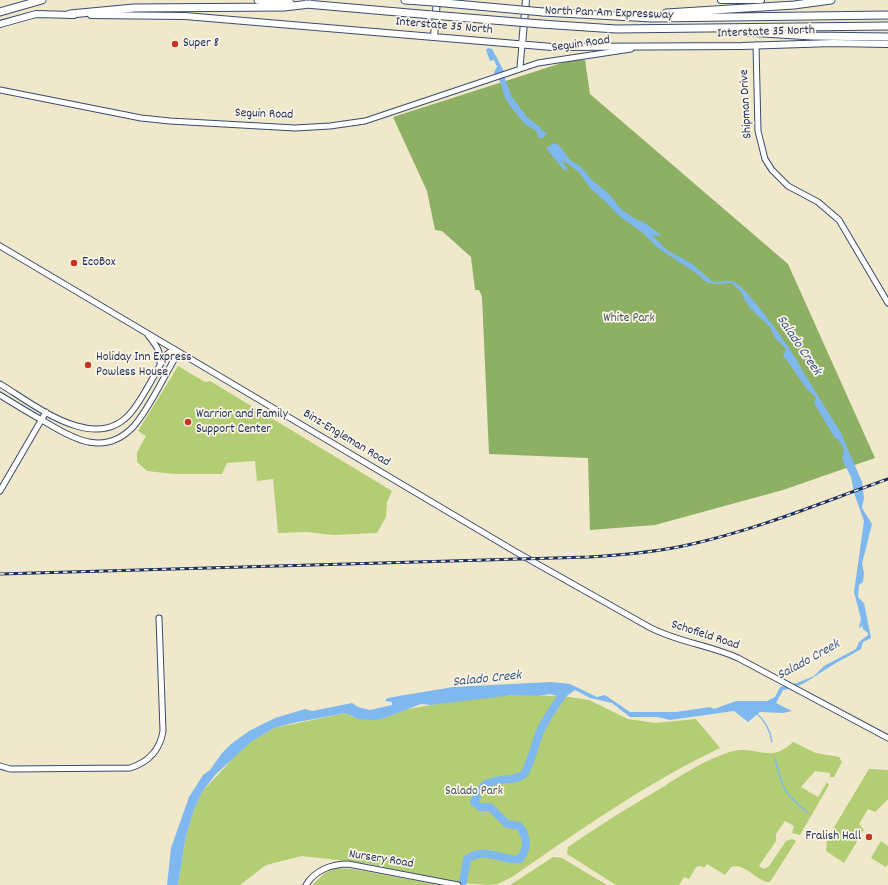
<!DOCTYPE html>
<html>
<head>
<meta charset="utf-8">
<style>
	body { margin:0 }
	canvas { display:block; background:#f0e8cb }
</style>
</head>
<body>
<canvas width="888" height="885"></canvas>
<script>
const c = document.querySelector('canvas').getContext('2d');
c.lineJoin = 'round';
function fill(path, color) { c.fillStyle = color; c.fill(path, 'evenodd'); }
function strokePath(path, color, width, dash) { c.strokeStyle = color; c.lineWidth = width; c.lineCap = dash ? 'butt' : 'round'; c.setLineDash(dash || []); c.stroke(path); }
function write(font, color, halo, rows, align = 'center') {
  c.font = font + ' Dekko,sans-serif'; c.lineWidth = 3.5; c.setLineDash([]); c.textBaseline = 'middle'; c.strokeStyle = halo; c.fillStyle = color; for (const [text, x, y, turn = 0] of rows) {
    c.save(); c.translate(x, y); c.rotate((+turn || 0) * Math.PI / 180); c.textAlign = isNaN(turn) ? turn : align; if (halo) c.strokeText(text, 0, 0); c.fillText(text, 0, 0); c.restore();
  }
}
const green = new Path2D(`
	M178 366 205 382 210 381 392 491 387 502 386 517 377 533 333 535 307 532 278 533 273 479 257 481 255 461 227 463 222 474H174L147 471 137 462V452L146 436 138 431Z
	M513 695 563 696 589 700 628 719 655 723 696 719 720 748C646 783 579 831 512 877L498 884 488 885 462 883 364 863 302 856 266 865 240 885H178L186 836 194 810 202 792 237 754 251 742 274 728 346 713 358 719 385 718 408 709 460 700Z
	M793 742 816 753 839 757 842 762 834 777H830V773L815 771 801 787 818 797 826 784 827 782 829 785 800 835 792 833 794 826 785 821 776 834V841L759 866 764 869 769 866 786 841 792 839 796 841 770 882C756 882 746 862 731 867L725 875 707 864 704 868 701 866 696 867 689 879 684 877 679 885H616L567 854 568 847C597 827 627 808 658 790 677 778 698 764 719 756 727 753 737 749 746 750 767 752 775 759 793 742Z
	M869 769 888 770V799L875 812 868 809 859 824 864 830 844 863 826 851 827 839Z
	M881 841 888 846V864L886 867 871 858Z
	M553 857 562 858 607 885H510Z
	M337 868 352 869 439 885H312L325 873Z`);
const forest = new Path2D(`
	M571 60H585L590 94 788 264 875 458 783 490 655 525 590 530 588 458 489 454 482 297 479 290H475L471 257 442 231 435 230 427 191 393 117Z`);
const water = new Path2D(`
	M488 48 492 49 506 75 505 79 512 97 527 117 541 128V130L547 133 543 138H539L536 131 525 124 510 106 505 98 500 81 496 78 494 72 497 67 494 60 490 61 486 50Z
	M554 143 559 145 570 160 581 167 591 179 609 194 621 209 637 220 644 222 662 236 652 235 667 250 691 263 713 282C720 283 726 279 734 282 748 288 796 355 802 370L841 433 862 482 864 498 862 508 872 524 862 564 864 573 863 582 859 585 858 597 864 603 871 638 863 642 861 649C850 656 838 661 828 668 813 677 801 688 783 690L776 703 792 711 783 713 760 712 748 722 734 711 670 720 657 717H630L612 703 590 698 575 690 564 698 550 694 537 696 513 695 431 705 421 704 385 718 373 720 358 719 346 713 293 723 274 728 251 742 216 774 202 792 194 810 186 836 178 885H167L171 848 189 797 203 775 210 770 222 753 231 744 249 731 275 718 305 709 312 711 352 703 358 707 370 710 392 705V702L385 701 387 698 453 687 551 682 570 684 597 697 605 695 630 712H676L710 707 714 709 736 701H767L775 697 780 687 797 683 814 676 824 666 856 649 859 642 868 635V633L863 629 862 625 860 628 859 627 861 619 854 592 864 521 854 493 851 477 842 459 844 450 838 439 835 438 814 403 816 397C802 387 795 369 783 356L786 349 775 338 770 327 750 308 744 299 742 293 732 283C720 283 708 288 699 275L658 248 643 233 618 215 604 200 592 190 579 172 562 160 568 171 563 169 546 148Z`);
const stream = new Path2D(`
	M756 713C766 721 770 730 772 742
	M775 758C782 789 784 793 808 813`);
const river = new Path2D(`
	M463 882 467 859C486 846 500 861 520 859 528 849 528 836 519 826L507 824 490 807H480L474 802C477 797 481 787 486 784 497 778 518 781 524 774 530 766 535 744 539 734 545 718 558 703 566 689`);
const minor = new Path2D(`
	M756 45 758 131 765 159 772 170 788 186 818 202 839 220 888 303
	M520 67 522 45
	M0 90 141 118 170 121 295 128 330 126 365 121 538 63 631 49
	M0 246 516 552 649 627C677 642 709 645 738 658L888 738
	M148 335C155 344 162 352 160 363
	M0 384C35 405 98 457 133 410 146 393 155 373 166 355L174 349
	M0 395C16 405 31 414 47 423 75 440 105 456 133 427 148 411 162 380 174 360V349
	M0 491 46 412
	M0 766 10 769 130 768C149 762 160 750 163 731L159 618
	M306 885C315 870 332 864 348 864L458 885`);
const major = new Path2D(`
	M721 0H761
	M91 15 185 16 552 47 742 46 833 43 888 44
	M0 24 36 14 74 15
	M434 37 437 0
	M522 45 526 0`);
const highway = new Path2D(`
	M258 0 290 3
	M405 0 434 2
	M306 4 432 15
	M0 12 42 0
	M543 12 652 18 888 15
	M666 13 794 5 831 0
	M70 14 134 8 284 7 310 4
	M541 24 616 29 888 26
	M747 32 812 36 888 37`);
const rail = new Path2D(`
	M0 574 589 557C623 555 658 552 692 544 759 529 823 502 888 479`);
const highwayBridge = new Path2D(`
	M434 2 543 12
	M432 15 541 24`);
const markers = [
	[175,44,4,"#c8321e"],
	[74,263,4,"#c8321e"],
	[88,365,4,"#c8321e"],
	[188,422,4,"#c8321e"],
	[869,837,4,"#c8321e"]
];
const streetNames = [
	["North Pan Am Expressway",609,14,2],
	["Interstate 35 North",444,27,5],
	["Interstate 35 North",766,33,-2],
	["Seguin Road",581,45,-8],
	["Shipman Drive",747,104,-93],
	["Seguin Road",264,115,2],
	["Binz-Engleman Road",346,439,31],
	["Schofield Road",705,636,18],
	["Nursery Road",381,860,9]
];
const poiNames = [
	["Super 8",183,44],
	["EcoBox",82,263],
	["Holiday Inn Express",96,358],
	["Powless House",96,373],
	["Warrior and Family",196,415],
	["Support Center",196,430],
	["Fralish Hall",861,837,"right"]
];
const parkNames = [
	["White Park",629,319],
	["Salado Park",474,792]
];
const waterNames = [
	["Salado Creek",798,346,56],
	["Salado Creek",809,661,-29],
	["Salado Creek",487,680,-6]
];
fill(green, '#b2cd73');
fill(forest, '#8db065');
fill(water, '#7fb8ef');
strokePath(stream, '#7fb8ef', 1.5);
strokePath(river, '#7fb8ef', 8);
strokePath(minor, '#3b4b6e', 7);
strokePath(major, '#3b4b6e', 8);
strokePath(highway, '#3b4b6e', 9);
strokePath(minor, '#fff', 5);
strokePath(major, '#fff', 6);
strokePath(highway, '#fff', 7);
strokePath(rail, '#1b2f5e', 3);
strokePath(rail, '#fcf5e5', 1.5, [4.5]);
strokePath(highwayBridge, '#3b4b6e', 9, []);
strokePath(highwayBridge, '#fff', 7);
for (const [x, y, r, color] of markers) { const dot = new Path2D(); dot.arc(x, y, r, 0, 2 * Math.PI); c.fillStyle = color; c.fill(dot); strokePath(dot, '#fcf5e5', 1.5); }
write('13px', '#1b2f5e', '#fcf5e5', streetNames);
write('13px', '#1b2f5e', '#fcf5e5', poiNames, 'left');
write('13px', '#415663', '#fcf5e5', parkNames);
write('italic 14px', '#39588a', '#fcf5e5', waterNames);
</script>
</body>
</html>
